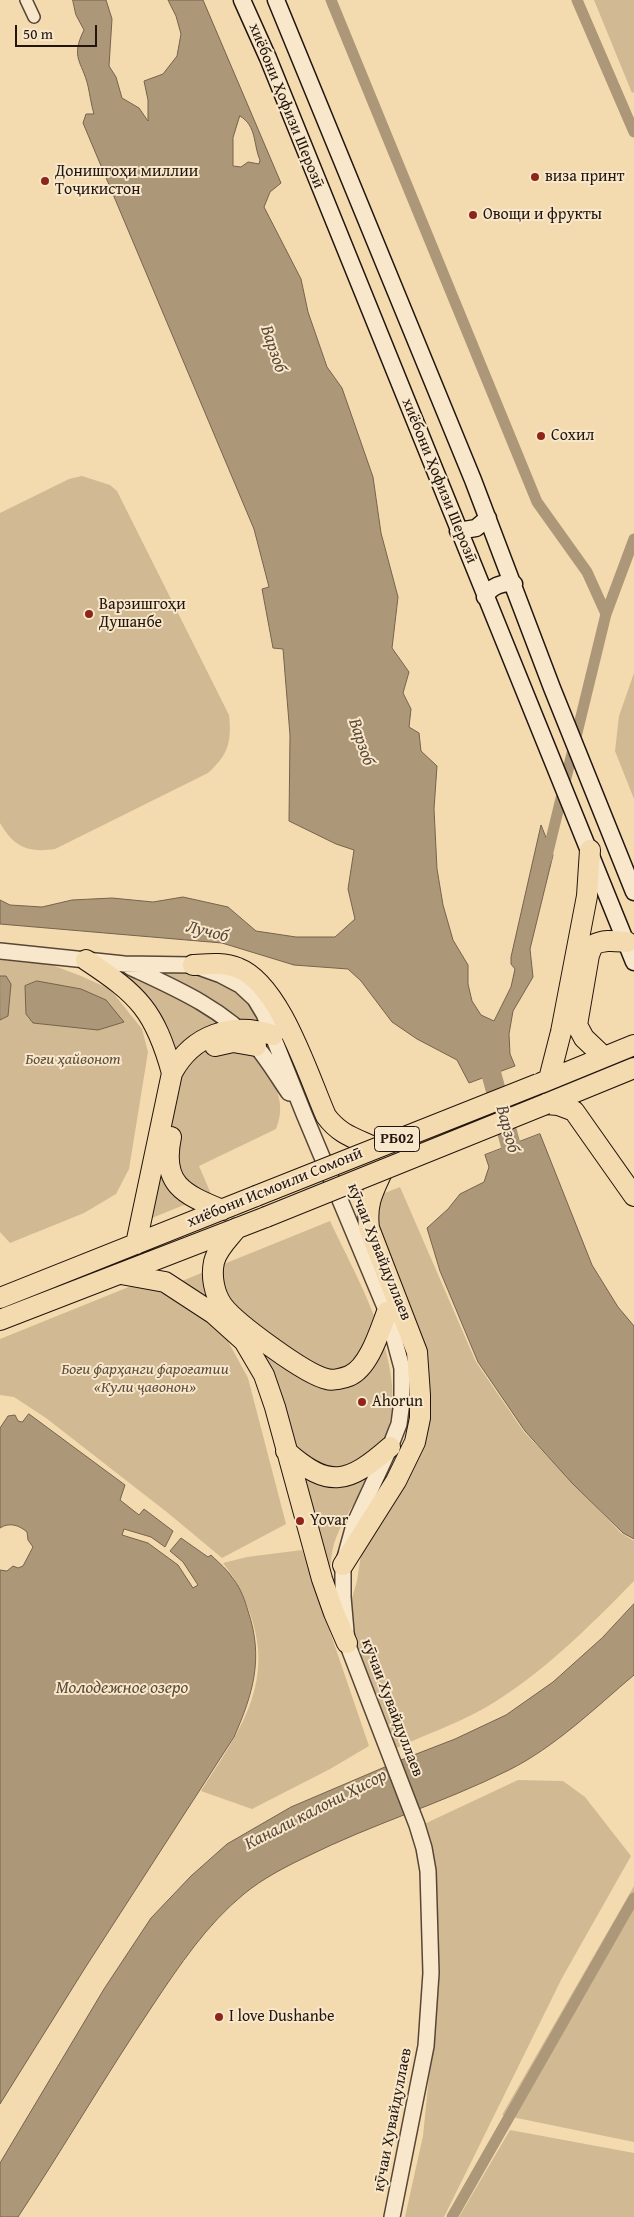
<!DOCTYPE html>
<html>
<head>
<meta charset="utf-8">
<style>
	body { margin:0 }
	#map { position:relative; width:634px; height:2217px; overflow:hidden; background:#f4daaf; font-family:"Gentium Book Plus",serif }
	canvas { display:block }
	.scale { position:absolute; left:15px; top:25px; width:82px; height:22px; box-sizing:border-box; border:2px solid #21150d; border-top:0; padding-left:6px; font-size:15px; line-height:18px; white-space:nowrap; color:#21150d; -webkit-text-stroke:4px #f8e7cb; paint-order:stroke }
</style>
</head>
<body>
<div id="map">
<canvas width="634" height="2217"></canvas>
<div class="scale">50 m</div>
</div>
<script>
const c = document.querySelector('canvas').getContext('2d');
c.lineJoin = 'round';
function fill(path, color) { c.fillStyle = color; c.fill(path, 'evenodd'); }
function strokePath(path, color, width, dash) { c.strokeStyle = color; c.lineWidth = width; c.lineCap = dash ? 'butt' : 'round'; c.setLineDash(dash || []); c.stroke(path); }
function write(font, color, halo, rows, align = 'center') {
  c.font = font + ' "Gentium Book Plus",serif'; c.lineWidth = 4; c.setLineDash([]); c.textBaseline = 'middle'; c.strokeStyle = halo; c.fillStyle = color; for (const [text, x, y, turn = 0] of rows) {
    c.save(); c.translate(x, y); c.rotate((+turn || 0) * Math.PI / 180); c.textAlign = isNaN(turn) ? turn : align; if (halo) c.strokeText(text, 0, 0); c.fillText(text, 0, 0); c.restore();
  }
}
const green = new Path2D(`
	M594 0H634V92L632 93Z
	M82 476 110 485 117 491 229 715C232 742 228 755 208 773L55 849C28 853 14 847 0 823V513L69 479Z
	M634 673V799L615 751 619 716Z
	M0 960 52 965 81 976 110 989 142 1029 148 1052 129 1169 116 1194 84 1213 10 1243 0 1232Z
	M147 970 201 974 242 992 263 1026 240 1021Z
	M108 971C155 982 189 1002 228 1027L175 1058Z
	M241 1040C263 1066 291 1093 276 1129L199 1166 211 1194 147 1220 180 1073 200 1048Z
	M400 1187 476 1362 524 1432 621 1533 634 1541V1581C588 1628 540 1676 483 1709 454 1725 422 1736 392 1750L348 1625 351 1601 357 1581 362 1548 396 1482 422 1379 371 1228 372 1198Z
	M330 1221C355 1274 399 1350 392 1410 389 1432 381 1451 372 1471 362 1494 345 1514 336 1538 332 1548 331 1560 330 1571L265 1371 177 1283Z
	M156 1276 224 1334 235 1354 248 1378 286 1524 222 1558 168 1513 46 1418 14 1397 0 1395V1339Z
	M302 1550 369 1746 330 1769 252 1809 201 1791C240 1731 278 1680 247 1606 240 1589 235 1578 223 1563L247 1557Z
	M518 1780 563 1781 585 1797 631 1856 562 1978 444 2217H405L423 2136 433 2036 420 1826Z
	M634 1886V2142L502 2115Z
	M510 2130 634 2153V2217H459Z`);
const water = new Path2D(`
	M73 0H106L112 19 109 66 116 77 122 98 139 108 148 121V100L144 81 163 74 177 56 181 34 176 16 168 0H203L281 183 270 192 264 207 301 279 308 312 327 367 342 388 373 477 381 533 398 597 392 648 409 672 403 693 411 709 409 727 419 733 421 751 437 766 434 809 437 869 443 905 453 940 468 965V984L472 1001 481 1015 494 1021 511 987 515 969 511 964V957L541 825 553 855 530 949 533 977 513 1011 509 1034 510 1054 515 1066 469 1083 457 1060 417 1039 392 1022 361 981 348 969 294 965 222 943 0 924V900L10 905 42 907 72 900 112 898 153 902 183 897 228 907 256 931 296 937H335L355 919 348 889 354 850 336 844 289 821 290 735 283 649 273 648 262 589 269 587 254 529 83 123 86 114H94C91 104 90 95 88 86 82 61 70 58 84 30L76 15ZM240 116C257 126 253 144 260 160L259 164 248 162 241 167 233 166V138Z
	M0 976H6L11 984 8 1016 0 1020Z
	M37 981 81 989 106 1000 124 1022 98 1030 33 1023 26 1014 25 986Z
	M540 1134 592 1265 618 1307 634 1326V1539L623 1533 572 1483 525 1431 478 1362 440 1271 427 1228 448 1209 460 1194 484 1182 489 1167 485 1155Z
	M29 1414 125 1485 120 1500 139 1515 144 1509 173 1531 165 1547 151 1537 124 1529 122 1535 148 1543 178 1565 193 1588 198 1585 183 1562 170 1551 181 1538 208 1557 211 1555C219 1563 228 1570 234 1580 241 1589 245 1601 248 1611 264 1658 253 1694 234 1737L85 1968 0 2104V1570L7 1571 13 1566 18 1568 23 1566 33 1547 28 1540 27 1532C19 1525 9 1522 0 1528V1428L8 1416 15 1415 18 1421 22 1422Z
	M634 1604V1675C595 1708 555 1747 509 1770 443 1803 372 1824 306 1857 285 1867 262 1879 244 1894 207 1924 179 1966 153 2005 106 2075 64 2147 18 2217H0V2163L104 1989 151 1918 191 1876 227 1844 291 1807 406 1758 455 1739 506 1715 553 1682 602 1638Z`);
const canal = new Path2D(`
	M331 0 537 502 587 572 606 614
	M577 0 634 132
	M546 860 606 614 634 539
	M452 2217 634 1898`);
const river = new Path2D(`
	M476 1053 490 1069 518 1172`);
const minor = new Path2D(`
	M26 0 34 17`);
const tertiary = new Path2D(`
	M0 951 124 964 193 965 221 975 240 985 255 999 264 1014 304 1114 387 1312 402 1368V1401L399 1424 390 1447 354 1525 343 1565V1597L347 1643 417 1825 424 1848 428 1871 431 1973 426 2046 392 2217
	M130 967C175 988 222 1008 256 1046 268 1060 278 1077 289 1093`);
const secondary = new Path2D(`
	M242 0 268 58 634 962
	M276 0 473 480 552 688 634 892
	M458 531 476 528 488 518
	M485 597C490 587 503 581 514 584`);
const trunk = new Path2D(`
	M86 960C139 995 155 1011 172 1073
	M193 965C208 964 224 962 238 968 280 984 308 1075 326 1116 340 1135 355 1138 376 1148
	M215 1046 233 1042 256 1046
	M604 1057 584 1038 577 1025 589 955 593 945C604 939 615 941 627 942
	M549 1079 561 1032 587 896 590 850
	M541 1083 634 1045
	M546 1104 558 1105 574 1111 634 1196
	M546 1104 634 1068
	M171 1137C161 1184 183 1194 222 1210
	M237 1228C229 1238 217 1249 214 1262 211 1276 214 1294 223 1306 236 1323 306 1375 327 1379 333 1381 344 1378 349 1376 369 1368 380 1330 387 1312
	M136 1244 172 1073C193 1034 232 1022 273 1035
	M121 1274 165 1282 214 1314 244 1341 264 1375 275 1407 322 1579 334 1613 347 1643
	M0 1298 256 1196
	M0 1320 266 1217
	M286 1451C329 1490 349 1483 390 1447
	M343 1565 396 1481 415 1442 420 1418V1395L417 1352 369 1228C366 1203 373 1192 383 1170`);
const trunkBridge = new Path2D(`
	M256 1196 538 1084
	M266 1217 546 1104`);
const markers = [
	[535,177,5,"#8f2418"],
	[45,181,5,"#8f2418"],
	[473,215,5,"#8f2418"],
	[541,436,5,"#8f2418"],
	[89,614,5,"#8f2418"],
	[362,1402,5,"#8f2418"],
	[300,1521,5,"#8f2418"],
	[219,2017,5,"#8f2418"]
];
const shields = [
	[397,1139,45]
];
const shieldNames = [
	["РБ02",397,1139]
];
const streetNames = [
	["хиёбони Ҳофизи Шерозӣ",286,106,68],
	["хиёбони Ҳофизи Шерозӣ",439,481,68],
	["хиёбони Исмоили Сомонӣ",275,1188,-22],
	["кӯчаи Хувайдуллаев",379,1252,68],
	["кӯчаи Хувайдуллаев",392,1708,69],
	["кӯчаи Хувайдуллаев",393,2120,-79]
];
const poiNames = [
	["Донишгоҳи миллии",55,172],
	["Тоҷикистон",55,190],
	["виза принт",545,177],
	["Овощи и фрукты",483,215],
	["Сохил",551,436],
	["Варзишгоҳи",99,605],
	["Душанбе",99,623],
	["Ahorun",372,1402],
	["Yovar",310,1521],
	["I love Dushanbe",229,2017]
];
const parkNames = [
	["Боғи ҳайвонот",73,1060],
	["Боғи фарҳанги фароғатии",145,1370],
	["«Кули ҷавонон»",145,1388]
];
const waterNames = [
	["Варзоб",273,349,71],
	["Варзоб",361,742,71],
	["Лучоб",207,932,14],
	["Варзоб",507,1129,75],
	["Молодежное озеро",122,1688],
	["Канали калони Ҳисор",316,1810,-27]
];
fill(green, '#d0b993');
fill(water, '#ac9778');
strokePath(water, '#74634d', 1);
strokePath(canal, '#ac9778', 11);
strokePath(river, '#ac9778', 20);
strokePath(minor, '#564636', 14);
strokePath(tertiary, '#564636', 18);
strokePath(secondary, '#21150d', 19);
strokePath(trunk, '#21150d', 22);
strokePath(minor, '#f8e7cb', 11);
strokePath(tertiary, '#f8e7cb', 15);
strokePath(secondary, '#f8e7cb', 16);
strokePath(trunk, '#f4daaf', 20);
strokePath(trunkBridge, '#21150d', 22, []);
strokePath(trunkBridge, '#f4daaf', 20);
for (const [x, y, r, color] of markers) { const dot = new Path2D(); dot.arc(x, y, r, 0, 2 * Math.PI); c.fillStyle = color; c.fill(dot); strokePath(dot, '#f8e7cb', 2); }
for (const [x, y, w] of shields) { const box = new Path2D(); box.roundRect(x - w / 2, y - 12.5, w, 25, 4); c.fillStyle = '#f8e7cb'; c.fill(box); strokePath(box, '#21150d', 1); }
write('bold 15px', '#21150d', null, shieldNames);
write('16px', '#21150d', '#f8e7cb', streetNames);
write('16px', '#21150d', '#f8e7cb', poiNames, 'left');
write('italic 16px', '#5e4e3c', '#f8e7cb', parkNames);
write('italic 18px', '#594938', '#f8e7cb', waterNames);
</script>
</body>
</html>
